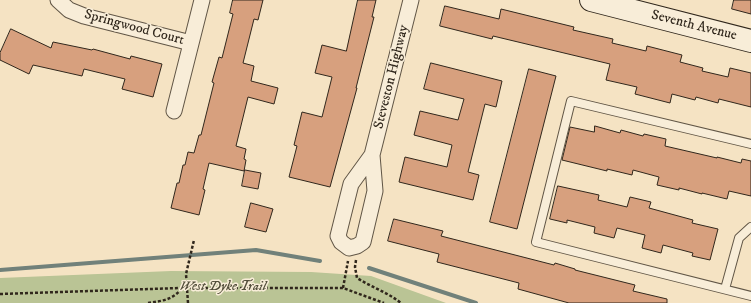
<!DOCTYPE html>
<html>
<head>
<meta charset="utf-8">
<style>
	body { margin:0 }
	canvas { display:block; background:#f5e3c3 }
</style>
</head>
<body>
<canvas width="751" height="303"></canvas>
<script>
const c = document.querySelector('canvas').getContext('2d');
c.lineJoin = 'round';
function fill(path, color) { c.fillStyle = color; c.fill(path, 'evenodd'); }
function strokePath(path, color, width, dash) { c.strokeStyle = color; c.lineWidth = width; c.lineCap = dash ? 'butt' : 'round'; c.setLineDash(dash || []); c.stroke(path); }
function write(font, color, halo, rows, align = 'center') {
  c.font = font + ' "IM FELL DW Pica",serif'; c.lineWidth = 3; c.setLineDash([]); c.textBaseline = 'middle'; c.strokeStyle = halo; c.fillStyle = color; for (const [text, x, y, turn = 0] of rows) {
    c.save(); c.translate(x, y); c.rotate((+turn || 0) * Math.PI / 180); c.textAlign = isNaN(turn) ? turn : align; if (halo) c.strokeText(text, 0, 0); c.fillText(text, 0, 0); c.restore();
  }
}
const green = new Path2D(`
	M171 271 311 272 371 276 446 303H0V278Z`);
const stream = new Path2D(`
	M369 268 476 303
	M0 270 256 250 320 261`);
const building = new Path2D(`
	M233 0H263L258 20 254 19 243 63 254 66 251 81 278 88 274 104 248 97 236 146 246 149 244 159 246 160 244 171 209 163 203 189 205 190 199 215 171 208 177 183H179L183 165H185L188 152 194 153 199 135H201L214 83 212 82 219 57 222 58 233 14 230 13Z
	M358 0H376L372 17H374L356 88H357L330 187 289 177 297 146 294 145 302 112 322 117 332 77 315 73 322 45 346 51Z
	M734 0H751V14L732 9Z
	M445 6 499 19 501 9 574 27 573 30 613 39 612 43 646 51 647 46 682 55 680 62 703 68 702 71 728 77 730 68 751 73V107L719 99 718 103 696 97 695 100 672 94 670 103 635 94 637 87 606 80 610 64 493 36 492 39 440 26Z
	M11 29 51 48 53 42 92 50 93 49 130 59 131 56 162 64 153 97 122 89 125 79 84 69 82 76 33 65 29 74 0 60V53Z
	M431 63 502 81 496 107 485 104 468 172 479 175 473 200 399 182 405 157 447 167 452 145 414 135 420 111 458 120 464 99 424 89Z
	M529 69 556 76 517 229 490 222Z
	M595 126 620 133 621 130 643 136 644 134 666 139 665 146 717 158V157L741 163 742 159 751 161V196L729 191 727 199 702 193V194L679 188V190L657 185 659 177 633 170 632 175 607 169V171L562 160 570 127 594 132Z
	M245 170 261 173 258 189 242 186Z
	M558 186 599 195 598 200 627 207 630 197 651 202 649 208 693 220 692 223 718 229 710 260 692 256 693 253 663 245 661 253 642 248 645 235 617 228 614 238 594 233 595 227 567 220V223L550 219Z
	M251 203 273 209 266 232 245 227Z
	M394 219 443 231 441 236 554 265 555 263 575 269V270L635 285 633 291 667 299V303H569L518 289 519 283 437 262 439 254 388 241Z`);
const path = new Path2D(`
	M356 260 355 267 357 278C371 287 387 292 401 303
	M343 288 348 261
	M0 294 181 288H343L384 303
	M148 303C161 301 173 300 181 289
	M188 303 186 274 194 240`);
const lane = new Path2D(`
	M751 144 571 101 536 242 751 296
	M725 289 739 238 751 227`);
const street = new Path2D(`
	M58 0 69 10 84 16 191 43
	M174 111 202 0
	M372 155 351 184 338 236 341 242 349 248 357 246 363 242 375 191 372 155 411 0`);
const secondary = new Path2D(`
	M591 0 751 41`);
const streetNames = [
	["Seventh Avenue",694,26,14],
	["Springwood Court",134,28,15],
	["Steveston Highway",392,77,-76]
];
const parkNames = [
	["West Dyke Trail",223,287]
];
fill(green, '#bac495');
strokePath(stream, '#71817a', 4);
fill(building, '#d7a07e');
strokePath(building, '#30271c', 1);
strokePath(lane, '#615646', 10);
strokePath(street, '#615646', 17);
strokePath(secondary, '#30271c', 24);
strokePath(path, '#30271c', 2.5, [3, 2]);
strokePath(lane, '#f8edd8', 8);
strokePath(street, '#f8edd8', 15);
strokePath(secondary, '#f8edd8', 22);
write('14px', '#30271c', '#f8edd8', streetNames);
write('italic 14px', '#524e3a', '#f8edd8', parkNames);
</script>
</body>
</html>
